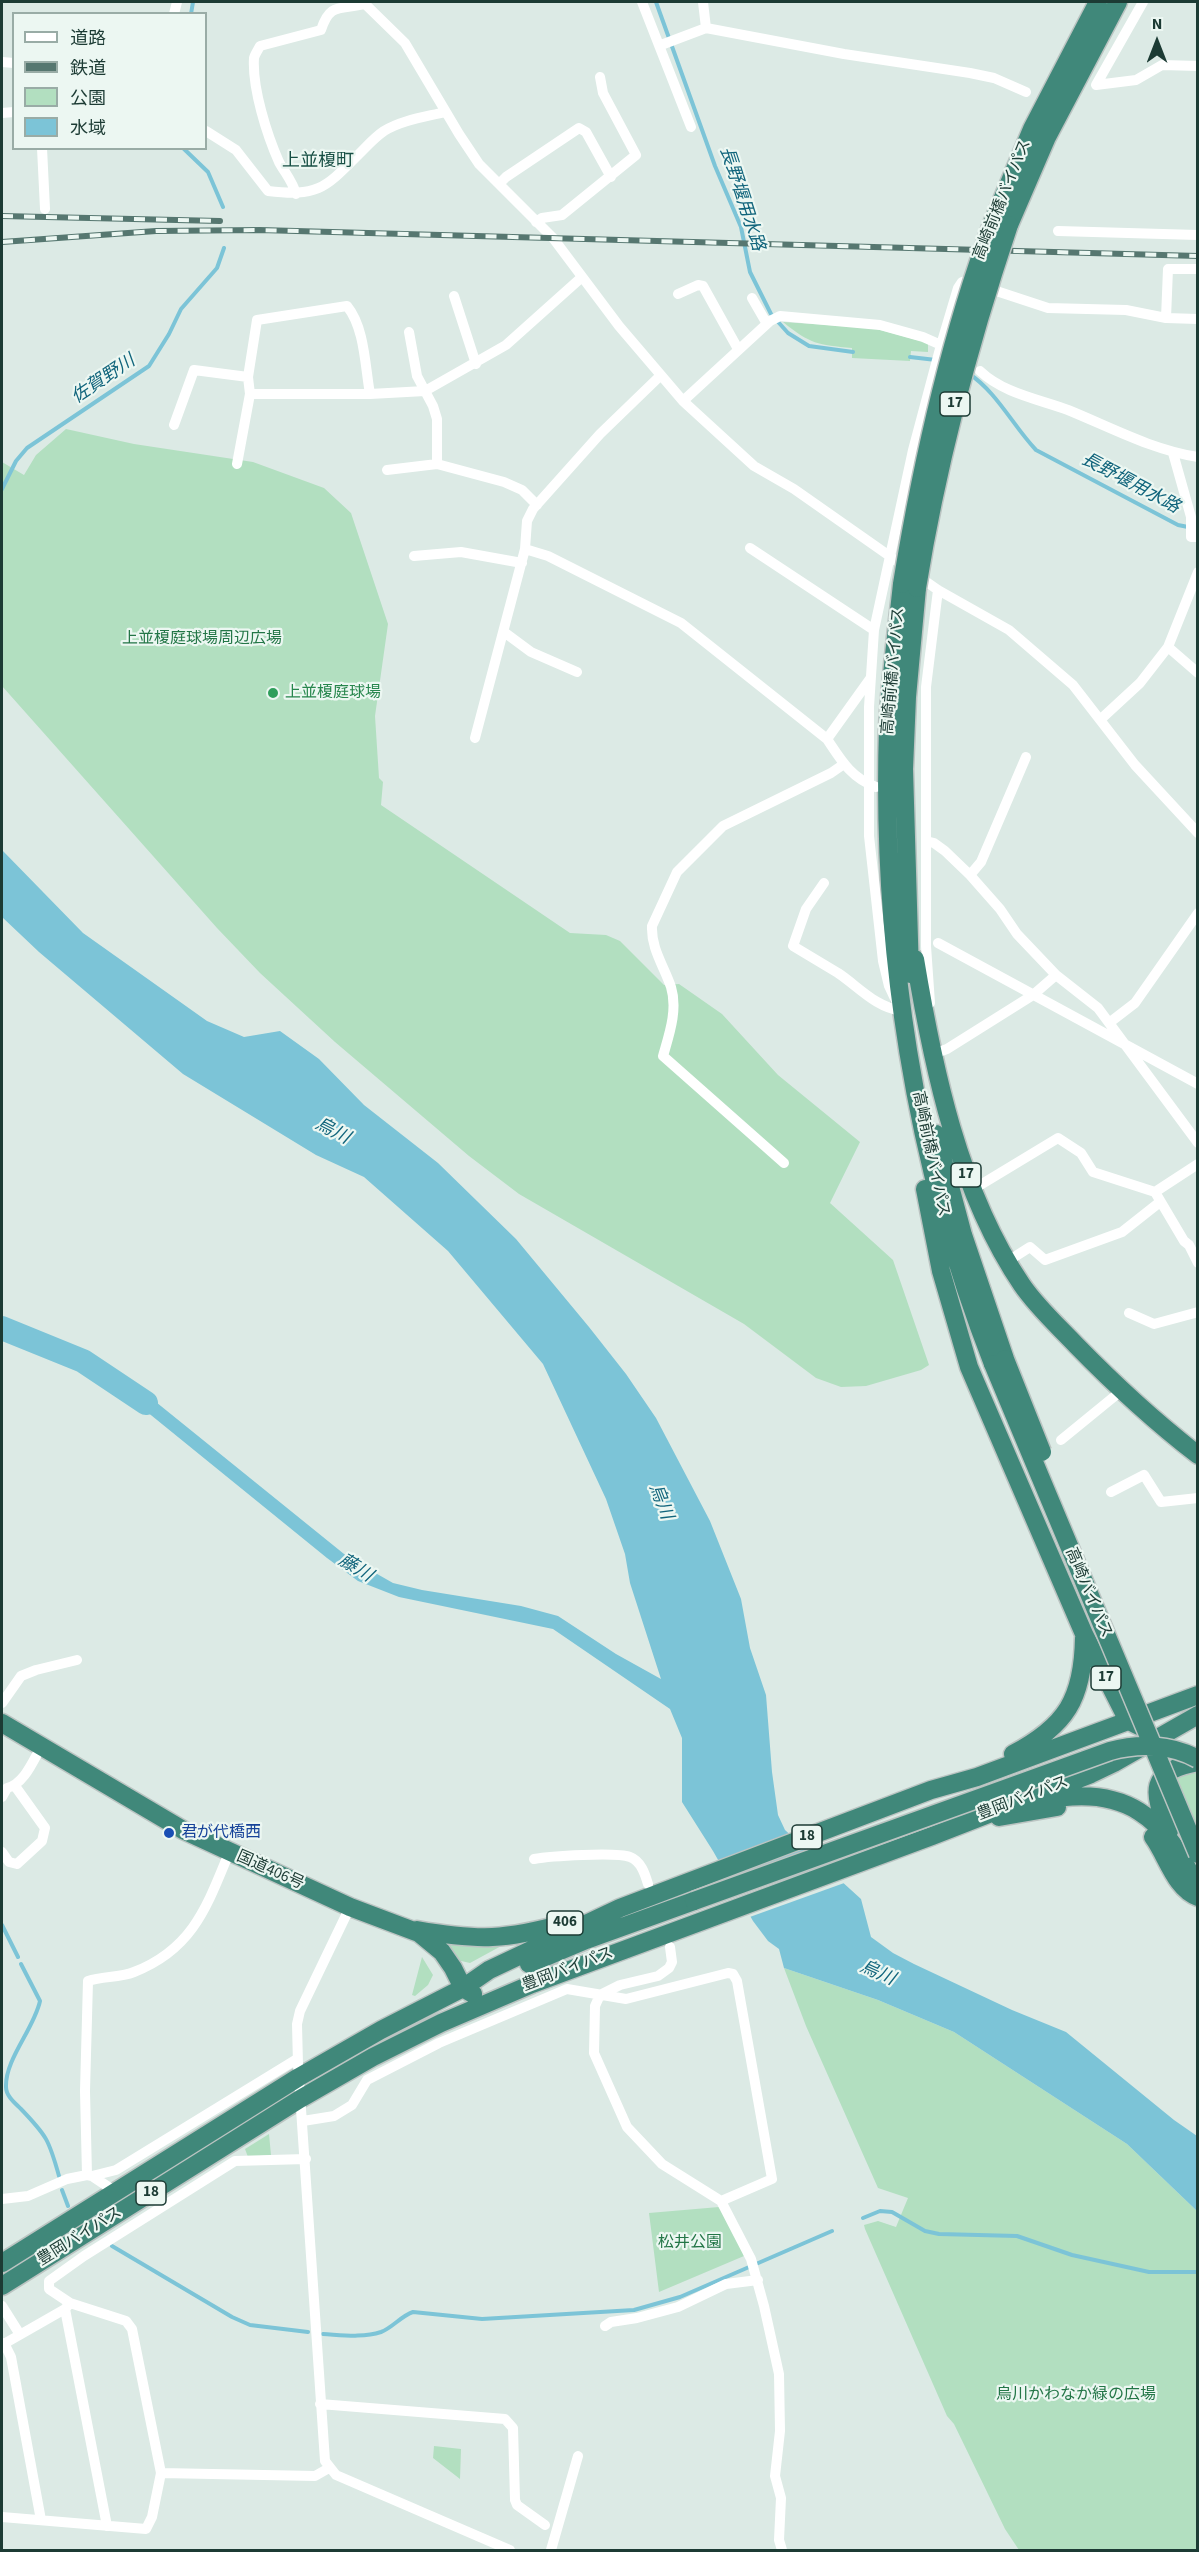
<!DOCTYPE html>
<html>
<head>
<meta charset="utf-8">
<style>
	body { margin:0 }
	#map { position:relative; width:1199px; height:2552px; overflow:hidden; background:#dceae5; font-family:"Source Sans 3","Noto Sans JP",sans-serif }
	canvas { display:block }
	.frame { position:absolute; inset:0; border:3px solid #1c3b34; pointer-events:none }
	.legend { position:absolute; left:12px; top:12px; width:195px; height:138px; box-sizing:border-box; background:#ecf7f2; border:2px solid #99aca6; margin:0; padding:8px 10px; list-style:none; font-size:18px; color:#1c3b34 }
	.legend li { display:flex; align-items:center; gap:12px; height:30px }
	.legend b { width:30px; border:2px solid #99aca6 }
	.north { position:absolute; left:1127px; top:12px; width:60px; height:60px; -webkit-text-stroke:4px #ecf7f2; paint-order:stroke; rotate:0deg; font-size:16px; font-weight:700; line-height:24px; text-align:center; color:#1c3b34 }
	.north::after { content:''; display:block; margin:auto; width:21px; height:27px; background:#1c3b34; clip-path:polygon(50% 0,100% 100%,50% 72%,0 100%) }
</style>
</head>
<body>
<div id="map">
<canvas width="1199" height="2552"></canvas>
<div class="frame"></div>
<ul class="legend">
<li><b style="height:8px;background:#fff"></b>道路</li>
<li><b style="height:8px;background:#567770"></b>鉄道</li>
<li><b style="height:16px;background:#b2dfc0"></b>公園</li>
<li><b style="height:16px;background:#7cc4d7"></b>水域</li>
</ul>
<div class="north">N</div>
</div>
<script>
const c = document.querySelector('canvas').getContext('2d');
c.lineJoin = 'round';
function fill(path, color) { c.fillStyle = color; c.fill(path, 'evenodd'); }
function strokePath(path, color, width, dash) { c.strokeStyle = color; c.lineWidth = width; c.lineCap = dash ? 'butt' : 'round'; c.setLineDash(dash || []); c.stroke(path); }
function write(font, color, halo, rows, align = 'center') {
  c.font = font + ' "Source Sans 3","Noto Sans JP",sans-serif'; c.lineWidth = 4.5; c.setLineDash([]); c.textBaseline = 'middle'; c.strokeStyle = halo; c.fillStyle = color; for (const [text, x, y, turn = 0] of rows) {
    c.save(); c.translate(x, y); c.rotate((+turn || 0) * Math.PI / 180); c.textAlign = isNaN(turn) ? turn : align; if (halo) c.strokeText(text, 0, 0); c.fillText(text, 0, 0); c.restore();
  }
}
const green = new Path2D(`
	M783 322 873 328 928 343V352L911 351 910 361 852 358V348C818 345 810 344 783 322Z
	M66 429 134 444 253 462 324 488 351 513 388 624 375 716 379 778 383 782 381 805 570 933 606 935 620 941 664 985 679 984 722 1014 778 1075 860 1142 830 1203 893 1260 929 1365 921 1370 866 1386 841 1387 816 1378 744 1324 519 1194 469 1156 335 1042 260 973 217 928 2 686V462L24 475 36 455Z
	M1197 1768V1877L1173 1824 1174 1777Z
	M444 1941 503 1945 470 1963 457 1960Z
	M422 1957 433 1975 428 1985 415 1996 412 1995Z
	M784 1968 878 2000 954 2032 1127 2144 1197 2211V2550H1019L1005 2529 954 2424 947 2416 865 2229 864 2225 878 2221 896 2227 908 2198 878 2188 806 2026Z
	M269 2134 271 2155 248 2157 245 2149Z
	M719 2207 739 2239 744 2256 659 2292 649 2213Z
	M434 2446 461 2449 460 2479 433 2458Z`);
const water = new Path2D(`
	M2 850 83 933 207 1021 244 1037 280 1031 319 1059 364 1105 438 1163 516 1239 589 1327 626 1374 656 1418 710 1521 741 1599 750 1648 766 1695 772 1772 778 1815 785 1830 861 1899 871 1937 893 1953 914 1964 1012 2010 1066 2032 1174 2120 1197 2136V2211L1127 2144 954 2032 878 2000 784 1968 779 1949 768 1941 753 1921 713 1851 682 1802V1738L670 1709 553 1629 399 1597 358 1581 327 1558 125 1394 121 1384 151 1398 349 1558 393 1583 422 1590 521 1606 558 1616 616 1654 661 1679 630 1583 625 1554 606 1499 543 1364 448 1251 364 1177 316 1155 183 1074 39 952 2 917Z`);
const pier = new Path2D(`
	M830 1866 847 1882 747 1918 734 1895Z`);
const stream = new Path2D(`
	M656 2 715 166 741 227 750 272 771 314 788 333 809 346 853 352
	M191 14 193 2
	M183 148 208 172 223 207
	M910 357 936 360
	M968 373C997 392 1013 426 1036 450L1178 525 1198 529
	M2 489 16 461 27 448 149 366 169 334 181 309 217 268 224 248
	M2 1925 18 1957
	M21 1964 40 2001C34 2029 5 2059 6 2087 6 2096 15 2103 21 2109 47 2136 49 2140 59 2176
	M62 2190 68 2206
	M863 2218 880 2211 892 2212 925 2231 939 2234 1017 2236 1072 2255 1149 2272H1198
	M112 2246 232 2317 250 2325 308 2332
	M323 2334C342 2335 363 2338 381 2332 392 2328 401 2316 413 2312L482 2319 634 2310 680 2297 832 2231`);
const river = new Path2D(`
	M2 1328 83 1361 146 1403`);
const minor = new Path2D(`
	M363 2 405 43 459 134 479 164 553 238 619 326 683 401 754 466 794 489 938 590 1009 630 1073 685 1135 765 1198 833
	M642 2 691 127
	M703 2 706 28
	M174 14 177 2
	M661 45 706 28 844 54 970 73 994 78 1026 92
	M2 62 14 63
	M1096 85 1136 80 1162 65 1198 66
	M1096 85 1143 2
	M2 113 14 112
	M206 131 236 150 268 191C319 197 325 188 360 153 367 146 375 137 384 131 402 120 425 117 445 112
	M42 148 45 209
	M499 184 506 177 579 128 586 132 611 177
	M296 194C293 182 285 173 279 162 267 135 252 88 254 58 255 54 258 50 260 46L321 30C330 2 340 10 365 4
	M536 222 542 218 562 215 636 155 603 93 600 77
	M1058 231 1198 235
	M678 294 698 285 703 286 738 349
	M454 296 476 364
	M752 298 767 324
	M1166 318 1168 269H1198
	M409 332 417 376 433 406 437 419V464
	M941 345 958 288 962 282 966 281 1048 308 1126 310 1166 318 1198 319
	M980 371C1003 393 1038 399 1068 410 1110 427 1152 450 1198 457
	M250 394H370L425 391 506 345 582 277
	M683 401 770 321 780 316 880 325 923 337 941 345 913 450 874 630 869 707V836L883 961 889 986 896 1001
	M174 425 194 370 248 377
	M1173 453 1191 517V537H1198
	M237 464 250 394 248 377 257 320 347 306C365 328 365 367 370 394
	M387 470 437 464 504 482 522 490 537 505
	M750 548 874 630
	M525 549 548 556 681 623 827 739
	M414 556 461 552 522 563
	M504 632 531 652 577 672
	M1168 647 1198 673
	M870 679 827 739C841 760 851 778 876 787
	M1101 719 1140 683 1168 647 1198 572
	M475 738 525 549 527 521 533 509 600 434 660 376
	M926 841 934 843 945 851 970 875 1000 909 1017 934 1056 975 1098 1008 1198 1143
	M970 875 981 862 1026 757
	M824 883 806 909 793 946C808 955 823 964 838 973 859 987 875 1007 902 1011
	M938 943 1198 1084
	M930 1003 926 946V687L938 590
	M1109 1023 1135 1003 1198 913
	M933 1051V1054L947 1049 1033 995 1056 975
	M784 1163 663 1056C669 1035 678 1010 671 987 664 966 651 949 652 926L677 872 723 826 831 773 844 764
	M972 1190 1058 1138 1081 1153 1093 1172 1155 1192 1184 1241 1189 1245 1198 1263
	M1155 1192 1198 1164
	M1008 1261 1030 1247 1045 1260 1122 1232 1160 1202
	M1129 1313 1154 1324 1198 1312
	M1061 1440 1121 1391
	M1111 1492 1144 1475 1161 1502 1198 1498
	M2 1703 21 1676 36 1670 77 1660
	M2 1797 7 1788C24 1784 33 1761 41 1747
	M2 1852 9 1862 17 1864 42 1841 45 1828 15 1786
	M534 1859C550 1856 616 1852 630 1857 641 1861 645 1874 648 1884
	M350 1907 300 2011 297 2024 298 2065 325 2461 336 2475 510 2550
	M670 1947 672 1962 669 1968 658 1976 620 1985 600 1995 595 2006 594 2053 627 2127 662 2164 721 2201 751 2259 764 2306 779 2374 780 2431 775 2476 781 2498 779 2540 782 2550
	M303 2121 334 2116 352 2105 367 2080 439 2043 567 1989 626 1999 728 1973 733 1974 737 1981 772 2179 721 2201
	M87 2175 85 2091 88 1981C103 1976 119 1978 134 1972 193 1949 207 1906 229 1853
	M92 2176 116 2170 297 2059
	M2 2199 28 2196 67 2179 87 2175 92 2176 116 2192
	M70 2303 49 2289V2281L84 2256 235 2161 306 2159
	M2 2306 19 2333
	M65 2309 107 2526
	M605 2326 611 2322 637 2318 678 2307 726 2284 758 2280
	M4 2343 11 2357 41 2520
	M2 2345 65 2309 70 2303 126 2321 132 2329 161 2473 152 2517 146 2529 2 2517
	M320 2404 505 2419 513 2428 515 2500 517 2505 545 2525
	M161 2473 315 2476 329 2468
	M551 2550 578 2456`);
const trunk = new Path2D(`
	M992 224 1032 129 1098 2
	M1009 225 1047 137 1118 2
	M902 584C897 632 890 680 888 728 881 944 914 1163 993 1364
	M915 959C933 1068 959 1192 1022 1285 1037 1307 1058 1326 1076 1345 1115 1385 1154 1421 1198 1455
	M910 974 904 769 907 697 917 588
	M936 1134 963 1235 1005 1359
	M925 1189 941 1271 969 1367 1084 1634 1123 1711 1129 1721 1139 1726
	M2 1723 183 1830 350 1907 419 1933 442 1952 453 1968 463 1988 473 1994
	M1013 1754C1066 1726 1083 1699 1084 1638
	M1042 1801C1124 1783 1167 1817 1198 1891
	M999 1817 1057 1807
	M1169 1831C1152 1792 1148 1771 1198 1762
	M1153 1837C1167 1856 1175 1889 1198 1897
	M417 1930C480 1941 505 1940 567 1923
	M529 1964 586 1940 694 1901
	M2 2263 299 2077 381 2030 463 1988 489 1970 620 1908 931 1790 977 1777 1198 1695
	M2 2286 300 2099 373 2057 441 2023 532 1984 932 1836 1091 1774 1114 1763 1198 1715`);
const rail = new Path2D(`
	M2 216 220 221
	M2 242 156 231 260 230 1198 256`);
const trunkBridge = new Path2D(`
	M902 584C922 461 949 341 992 224
	M917 588C937 464 969 344 1009 225
	M1005 1359 1042 1452
	M993 1364 1198 1854
	M694 1901 1110 1751C1139 1743 1171 1744 1198 1759`);
const markers = [
	[273,693,6,"#2e9e5b"],
	[169,1833,6,"#1a4fb4"]
];
const shields = [
	[955,404,30],
	[966,1175,30],
	[1106,1678,30],
	[807,1837,30],
	[565,1923,36],
	[151,2193,30]
];
const shieldNames = [
	["17",955,404],
	["17",966,1175],
	["17",1106,1678],
	["18",807,1837],
	["406",565,1923],
	["18",151,2193]
];
const streetNames = [
	["高崎前橋バイパス",1003,200,-68],
	["高崎前橋バイパス",894,671,-85],
	["高崎前橋バイパス",930,1154,78],
	["高崎バイパス",1088,1593,67],
	["豊岡バイパス",1023,1799,-21],
	["国道406号",270,1871,24],
	["豊岡バイパス",568,1970,-21],
	["豊岡バイパス",80,2237,-32]
];
const parkNames = [
	["上並榎庭球場周辺広場",202,639],
	["松井公園",690,2243],
	["烏川かわなか緑の広場",1076,2395]
];
const leisureNames = [
	["上並榎庭球場",285,693]
];
const transitNames = [
	["君が代橋西",181,1833]
];
const neighbourhoodNames = [
	["上並榎町",318,162]
];
const waterNames = [
	["長野堰用水路",741,199,72],
	["佐賀野川",104,380,-34],
	["長野堰用水路",1130,484,28],
	["烏川",332,1132,27],
	["烏川",660,1502,69],
	["藤川",355,1569,31],
	["烏川",877,1974,24]
];
fill(green, '#b2dfc0');
fill(water, '#7cc4d7');
fill(pier, '#dceae5');
strokePath(stream, '#7cc4d7', 4);
strokePath(river, '#7cc4d7', 24);
strokePath(trunk, '#bbc4c2', 21);
strokePath(minor, '#fff', 10);
strokePath(trunk, '#40887a', 18);
strokePath(rail, '#567770', 6);
strokePath(rail, '#ecf7f2', 4, [11]);
strokePath(trunkBridge, '#bbc4c2', 21, []);
strokePath(trunkBridge, '#40887a', 18);
for (const [x, y, r, color] of markers) { const dot = new Path2D(); dot.arc(x, y, r, 0, 2 * Math.PI); c.fillStyle = color; c.fill(dot); strokePath(dot, '#ecf7f2', 2); }
for (const [x, y, w] of shields) { const box = new Path2D(); box.roundRect(x - w / 2, y - 12, w, 24, 4.5); c.fillStyle = '#ecf7f2'; c.fill(box); strokePath(box, '#1c3b34', 1.5); }
write('bold 15px', '#1c3b34', null, shieldNames);
write('16px', '#1c3b34', '#ecf7f2', streetNames);
write('16px', '#237647', '#ecf7f2', parkNames);
write('16px', '#27864d', '#ecf7f2', leisureNames, 'left');
write('16px', '#164399', '#ecf7f2', transitNames, 'left');
write('18px', '#174f44', '#ecf7f2', neighbourhoodNames);
write('italic 18px', '#11657c', '#ecf7f2', waterNames);
</script>
</body>
</html>
